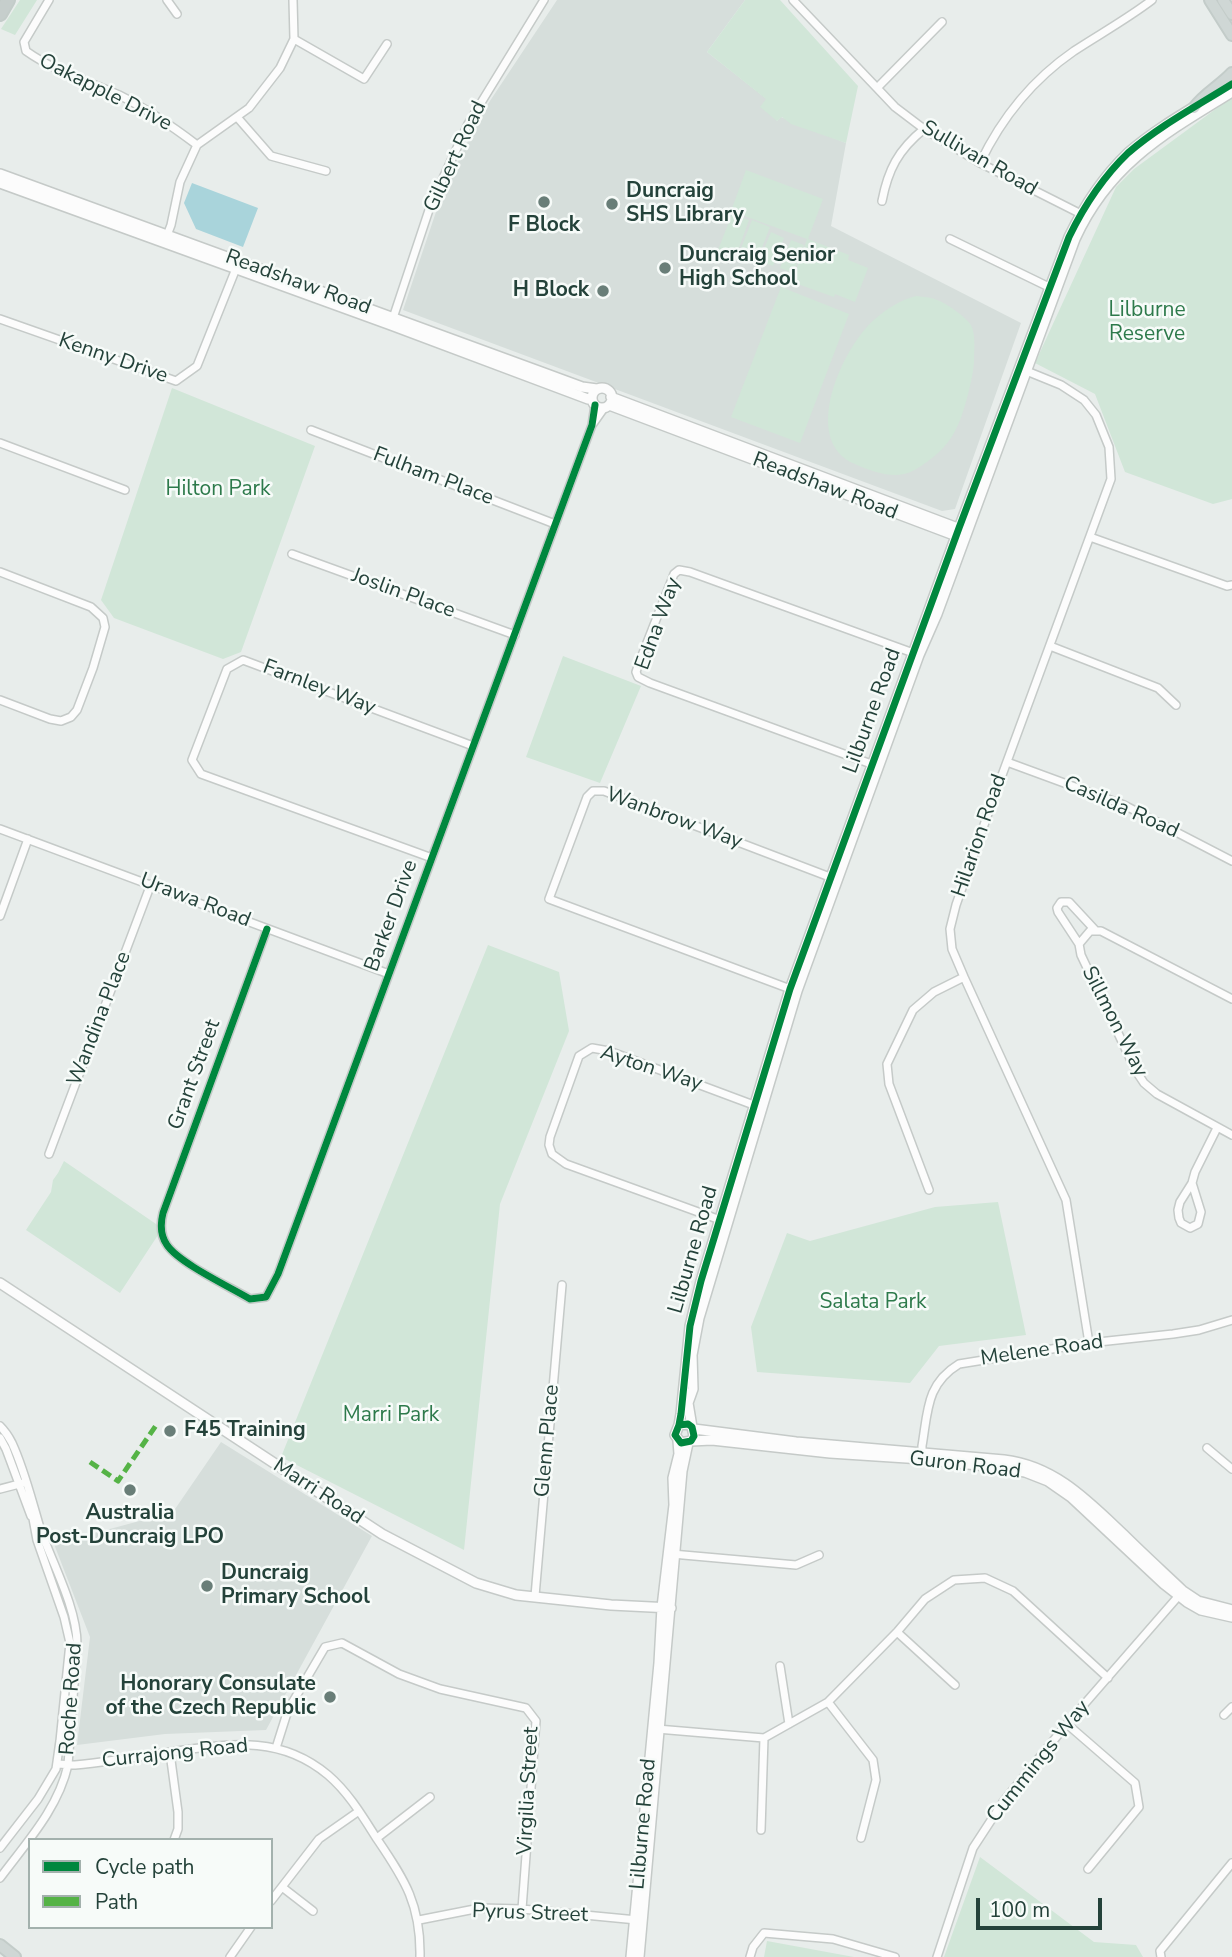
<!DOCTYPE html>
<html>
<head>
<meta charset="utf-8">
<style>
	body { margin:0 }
	#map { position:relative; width:1232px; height:1957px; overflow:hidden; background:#e8edeb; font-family:"Nunito Sans",sans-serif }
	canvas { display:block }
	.legend { position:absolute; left:28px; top:1838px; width:245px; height:91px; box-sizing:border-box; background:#f7fbf9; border:2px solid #a3b1ad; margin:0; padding:9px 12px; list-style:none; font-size:21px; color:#24423a }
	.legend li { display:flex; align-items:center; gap:14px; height:35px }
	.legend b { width:35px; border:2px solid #a3b1ad }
	.scale { position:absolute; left:976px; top:1898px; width:126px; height:32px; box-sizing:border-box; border:4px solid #24423a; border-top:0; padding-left:9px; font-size:21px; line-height:24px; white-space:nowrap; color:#24423a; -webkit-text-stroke:5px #f7fbf9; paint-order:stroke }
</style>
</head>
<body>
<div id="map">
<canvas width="1232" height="1957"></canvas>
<ul class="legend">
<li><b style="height:9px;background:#00873e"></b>Cycle path</li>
<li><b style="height:9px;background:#55b346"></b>Path</li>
</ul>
<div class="scale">100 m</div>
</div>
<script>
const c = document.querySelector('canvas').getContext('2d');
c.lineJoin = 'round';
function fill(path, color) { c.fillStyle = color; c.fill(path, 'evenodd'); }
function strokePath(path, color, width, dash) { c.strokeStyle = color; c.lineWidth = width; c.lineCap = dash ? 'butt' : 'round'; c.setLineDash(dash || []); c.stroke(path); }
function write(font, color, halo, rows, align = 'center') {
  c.font = font + ' "Nunito Sans",sans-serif'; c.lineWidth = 5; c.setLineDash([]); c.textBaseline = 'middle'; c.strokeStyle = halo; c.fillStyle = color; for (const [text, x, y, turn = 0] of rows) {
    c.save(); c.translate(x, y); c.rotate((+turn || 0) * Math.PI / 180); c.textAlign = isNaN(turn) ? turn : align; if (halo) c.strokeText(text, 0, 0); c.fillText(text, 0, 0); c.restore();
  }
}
const built = new Path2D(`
	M557 0H745L707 52 767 99 777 121 781 117 846 143 831 226 1021 323 955 509 942 511 403 310 441 197 480 116Z
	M221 1442 372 1536 266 1730 165 1734 77 1745 90 1637 54 1544 173 1512Z`);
const green = new Path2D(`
	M20 0H37L15 35 1 29Z
	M745 0H780L858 86 846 143 791 124 782 117 777 121 760 107 766 99 707 52Z
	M1232 97V499L1213 504 1125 472 1095 394 1035 363 1116 187 1134 169Z
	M746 170 823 199 808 239 849 255 848 260 868 268 855 302 835 294 834 297 792 282 807 239 731 211Z
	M732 214 749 220 736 256 718 250Z
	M752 220 770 227 756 263 738 256Z
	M771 232 784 238 773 266 759 261Z
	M791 240 804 245 793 273 780 268Z
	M781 287 849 314 800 443 731 417Z
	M916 296C923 297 931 297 937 300 946 303 966 317 971 325 976 335 974 351 974 362 973 375 970 386 967 398 958 431 950 447 921 466 914 471 905 475 896 475 882 475 868 470 855 464 799 441 843 346 875 319 888 308 900 300 916 296Z
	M172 388 315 446 241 652 223 659 114 618 101 600Z
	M563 656 641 686 600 783 526 757Z
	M488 945 559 972 569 1031 500 1204 464 1550 281 1457Z
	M64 1161 156 1224 158 1235 120 1293 26 1230 51 1192 53 1180 58 1173Z
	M998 1202 1026 1335 939 1346 910 1383 757 1372 751 1327 787 1233 810 1241 935 1207Z
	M980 1857 1094 1942 1136 1945 1143 1957H944Z
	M767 1941 854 1957H764Z`);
const water = new Path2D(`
	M192 183 258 208 243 247 196 229 184 203Z`);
const minor = new Path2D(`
	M49 0 24 42 26 51C54 71 88 81 119 95 147 109 172 126 197 145
	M167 0 177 14
	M793 0 877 88 895 107 924 129 980 163 1085 216
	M294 39 364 79 387 44
	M877 88 942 22
	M237 117 271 156 326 171
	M980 163C1002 117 1032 80 1074 51 1100 34 1127 19 1152 0
	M882 201C888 170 898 150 924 129
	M166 238 171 225 180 182 197 145 249 108 280 68 294 39 293 0
	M950 239 1053 289
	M0 319 176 381 197 366 237 266
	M392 321 431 204 468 124 544 0
	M1024 370 1061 385 1084 400 1096 415 1109 447 1111 479 991 805 956 905 950 929 952 949 964 977 1066 1200 1089 1343
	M592 425 604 408
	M311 430 555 524
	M0 443 125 490
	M1090 537 1227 586 1232 585
	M292 554 515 635
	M0 572 91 607 103 618 105 627 93 668 77 710 71 717 61 721 50 719 0 700
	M1050 646 1158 688 1176 705
	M1007 762 1124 805 1232 861
	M874 765 650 683 638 677 636 672 639 663 674 574 679 570 690 572 916 654
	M0 829 389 974
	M432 858 201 774 192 760 227 669 243 660 473 746
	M0 916 28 839
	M267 929 163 1213C160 1225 160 1235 167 1245 179 1263 230 1287 250 1299L266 1297 278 1274 592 425 595 405
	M1079 944 1058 912 1057 908 1061 902H1069L1095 930
	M793 990 549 899 587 797 593 791H604L835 879
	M1232 999 1101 931H1090L1079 944 1081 955 1136 1071 1144 1083 1157 1094 1232 1135
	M49 1154 151 884
	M1192 1183 1201 1212 1198 1224 1190 1228 1181 1223 1179 1218 1178 1210 1180 1202 1192 1183 1195 1172 1217 1128
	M929 1190 889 1084 887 1064 913 1010 934 992 964 977
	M723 1221 566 1164 552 1154 549 1145 550 1137 579 1056 592 1048 609 1051 759 1107
	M0 1426C5 1431 9 1437 12 1443 25 1471 32 1502 41 1531 53 1564 77 1609 77 1644L68 1765C58 1809 26 1843 0 1878
	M0 1438 6 1449 31 1516
	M1207 1448 1232 1469
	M922 1455V1446C928 1411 926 1384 959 1364L1089 1343 1173 1334 1199 1330 1232 1320
	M0 1489 23 1483
	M672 1554 796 1565 819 1555
	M535 1596 562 1285
	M897 1632 955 1685
	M780 1666 789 1724
	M828 1702 873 1760 876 1780 861 1838
	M1224 1715 1232 1707
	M1067 1724 1135 1783 1139 1807 1088 1869
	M657 1729 764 1738 828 1702 897 1632 925 1599 954 1580 985 1578 1013 1591 1108 1678
	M276 1748 288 1710 325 1647 342 1643 399 1674 440 1689 526 1708 536 1721 522 1909
	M170 1753 178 1812V1829L174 1840
	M57 1764 75 1765C107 1762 138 1757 170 1752 229 1744 279 1734 328 1775 349 1793 363 1817 377 1839 405 1880 421 1905 420 1957
	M761 1830 764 1738
	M377 1838 430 1797
	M0 1848 38 1799 56 1769 60 1741 70 1643 64 1617 37 1540 32 1513
	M282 1887 313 1911
	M271 1901 319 1839 359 1811
	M419 1920 480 1908 522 1909 637 1920
	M230 1957 251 1927
	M750 1957 753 1947 764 1933 833 1939 895 1957
	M937 1957 973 1848 1003 1802 1067 1724 1182 1592
	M1161 1957 1160 1951 1232 1863`);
const tertiary = new Path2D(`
	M0 174 544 373 582 387 597 389
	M0 183 391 325 588 399 592 398
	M592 398a10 10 0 1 1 20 0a10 10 0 1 1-20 0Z
	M611 397 963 530
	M609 405 959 537
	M0 1283 382 1534 476 1583 516 1595 611 1605 671 1608
	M679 1425 688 1424 692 1427 694 1436 691 1441 681 1443 675 1435 679 1425 681 1414 690 1326 701 1281 790 989 959 528 1069 237C1084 206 1103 177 1128 153 1159 126 1197 106 1232 84
	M692 1427 688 1403 693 1389 692 1355 699 1318 797 991 919 655 937 614 1075 239C1109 164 1165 133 1232 92
	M694 1429 796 1442 1004 1460C1055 1466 1088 1501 1123 1534 1143 1554 1163 1572 1183 1591L1198 1601 1232 1610
	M691 1441 712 1440 830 1453 922 1459 1005 1468 1025 1472 1048 1481 1071 1497 1164 1584 1187 1602 1201 1610 1232 1617
	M631 1957 659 1663 662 1607 674 1505 673 1478 679 1454 678 1441
	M639 1957 682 1471 688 1443`);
const primary = new Path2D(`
	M1210 0 1232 35
	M1223 0 1232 14
	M1194 108C1204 94 1220 86 1232 73
	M0 1945 15 1957`);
const trunk = new Path2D(`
	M0 14 8 0`);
const quiet = new Path2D(`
	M90 1462 118 1481 157 1424`);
const cycleway = new Path2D(`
	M267 929 163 1213C160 1225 160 1235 167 1245 179 1263 230 1287 250 1299L266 1297 278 1274 592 425 595 405
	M679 1425 688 1424 692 1427 694 1436 691 1441 681 1443 675 1435 679 1425 681 1414 690 1326 701 1281 790 989 959 528 1069 237C1084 206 1103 177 1128 153 1159 126 1197 106 1232 84`);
const markers = [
	[544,202,7,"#697e78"],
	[612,204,7,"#697e78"],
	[665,268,7,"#697e78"],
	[603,291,7,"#697e78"],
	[170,1431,7,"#697e78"],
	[130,1490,7,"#697e78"],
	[207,1586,7,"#697e78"],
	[330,1697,7,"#697e78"]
];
const streetNames = [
	["Oakapple Drive",105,93,27],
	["Gilbert Road",456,157,-65],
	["Sullivan Road",979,159,30],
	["Readshaw Road",298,283,20],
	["Kenny Drive",113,359,19],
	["Fulham Place",433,477,21],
	["Readshaw Road",825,487,21],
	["Joslin Place",403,594,20],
	["Edna Way",659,624,-70],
	["Farnley Way",319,688,21],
	["Lilburne Road",873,711,-70],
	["Casilda Road",1121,808,24],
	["Wanbrow Way",674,819,20],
	["Hilarion Road",980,836,-71],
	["Urawa Road",195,901,21],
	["Barker Drive",392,916,-70],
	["Wandina Place",100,1019,-69],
	["Sillmon Way",1114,1022,63],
	["Ayton Way",651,1069,18],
	["Grant Street",195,1075,-70],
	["Lilburne Road",694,1250,-74],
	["Melene Road",1042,1351,-8],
	["Glenn Place",548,1441,-85],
	["Guron Road",965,1466,7],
	["Marri Road",318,1492,33],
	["Roche Road",72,1699,-86],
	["Currajong Road",175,1754,-6],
	["Cummings Way",1039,1762,-51],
	["Virgilia Street",529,1791,-87],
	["Lilburne Road",644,1824,-85],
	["Pyrus Street",530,1914,2]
];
const poiNames = [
	["Duncraig",626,192],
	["SHS Library",626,216],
	["F Block",544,226,"center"],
	["Duncraig Senior",679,256],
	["High School",679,280],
	["H Block",589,291,"right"],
	["F45 Training",184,1431],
	["Australia",130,1514,"center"],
	["Post-Duncraig LPO",130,1538,"center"],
	["Duncraig",221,1574],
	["Primary School",221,1598],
	["Honorary Consulate",316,1685,"right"],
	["of the Czech Republic",316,1709,"right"]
];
const parkNames = [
	["Lilburne",1147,311],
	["Reserve",1147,335],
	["Hilton Park",218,490],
	["Salata Park",873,1303],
	["Marri Park",391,1416]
];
fill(built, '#d6dedb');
fill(green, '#d1e6d8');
fill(water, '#a9d4db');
strokePath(minor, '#c5cac8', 10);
strokePath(tertiary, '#c5cac8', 12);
strokePath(primary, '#c3ccc9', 14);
strokePath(trunk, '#c3ccc9', 16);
strokePath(minor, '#fcfcfc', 7);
strokePath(tertiary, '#fcfcfc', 9);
strokePath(primary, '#cfd7d5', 10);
strokePath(trunk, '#c6cecc', 12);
strokePath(quiet, '#55b346', 5, [10, 5]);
strokePath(cycleway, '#00873e', 7);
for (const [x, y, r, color] of markers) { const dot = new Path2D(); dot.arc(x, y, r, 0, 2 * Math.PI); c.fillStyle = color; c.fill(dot); strokePath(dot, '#f7fbf9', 2.5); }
write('21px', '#24423a', '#f7fbf9', streetNames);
write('bold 21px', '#24423a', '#f7fbf9', poiNames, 'left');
write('21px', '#2d7a4b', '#f7fbf9', parkNames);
</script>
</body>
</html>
